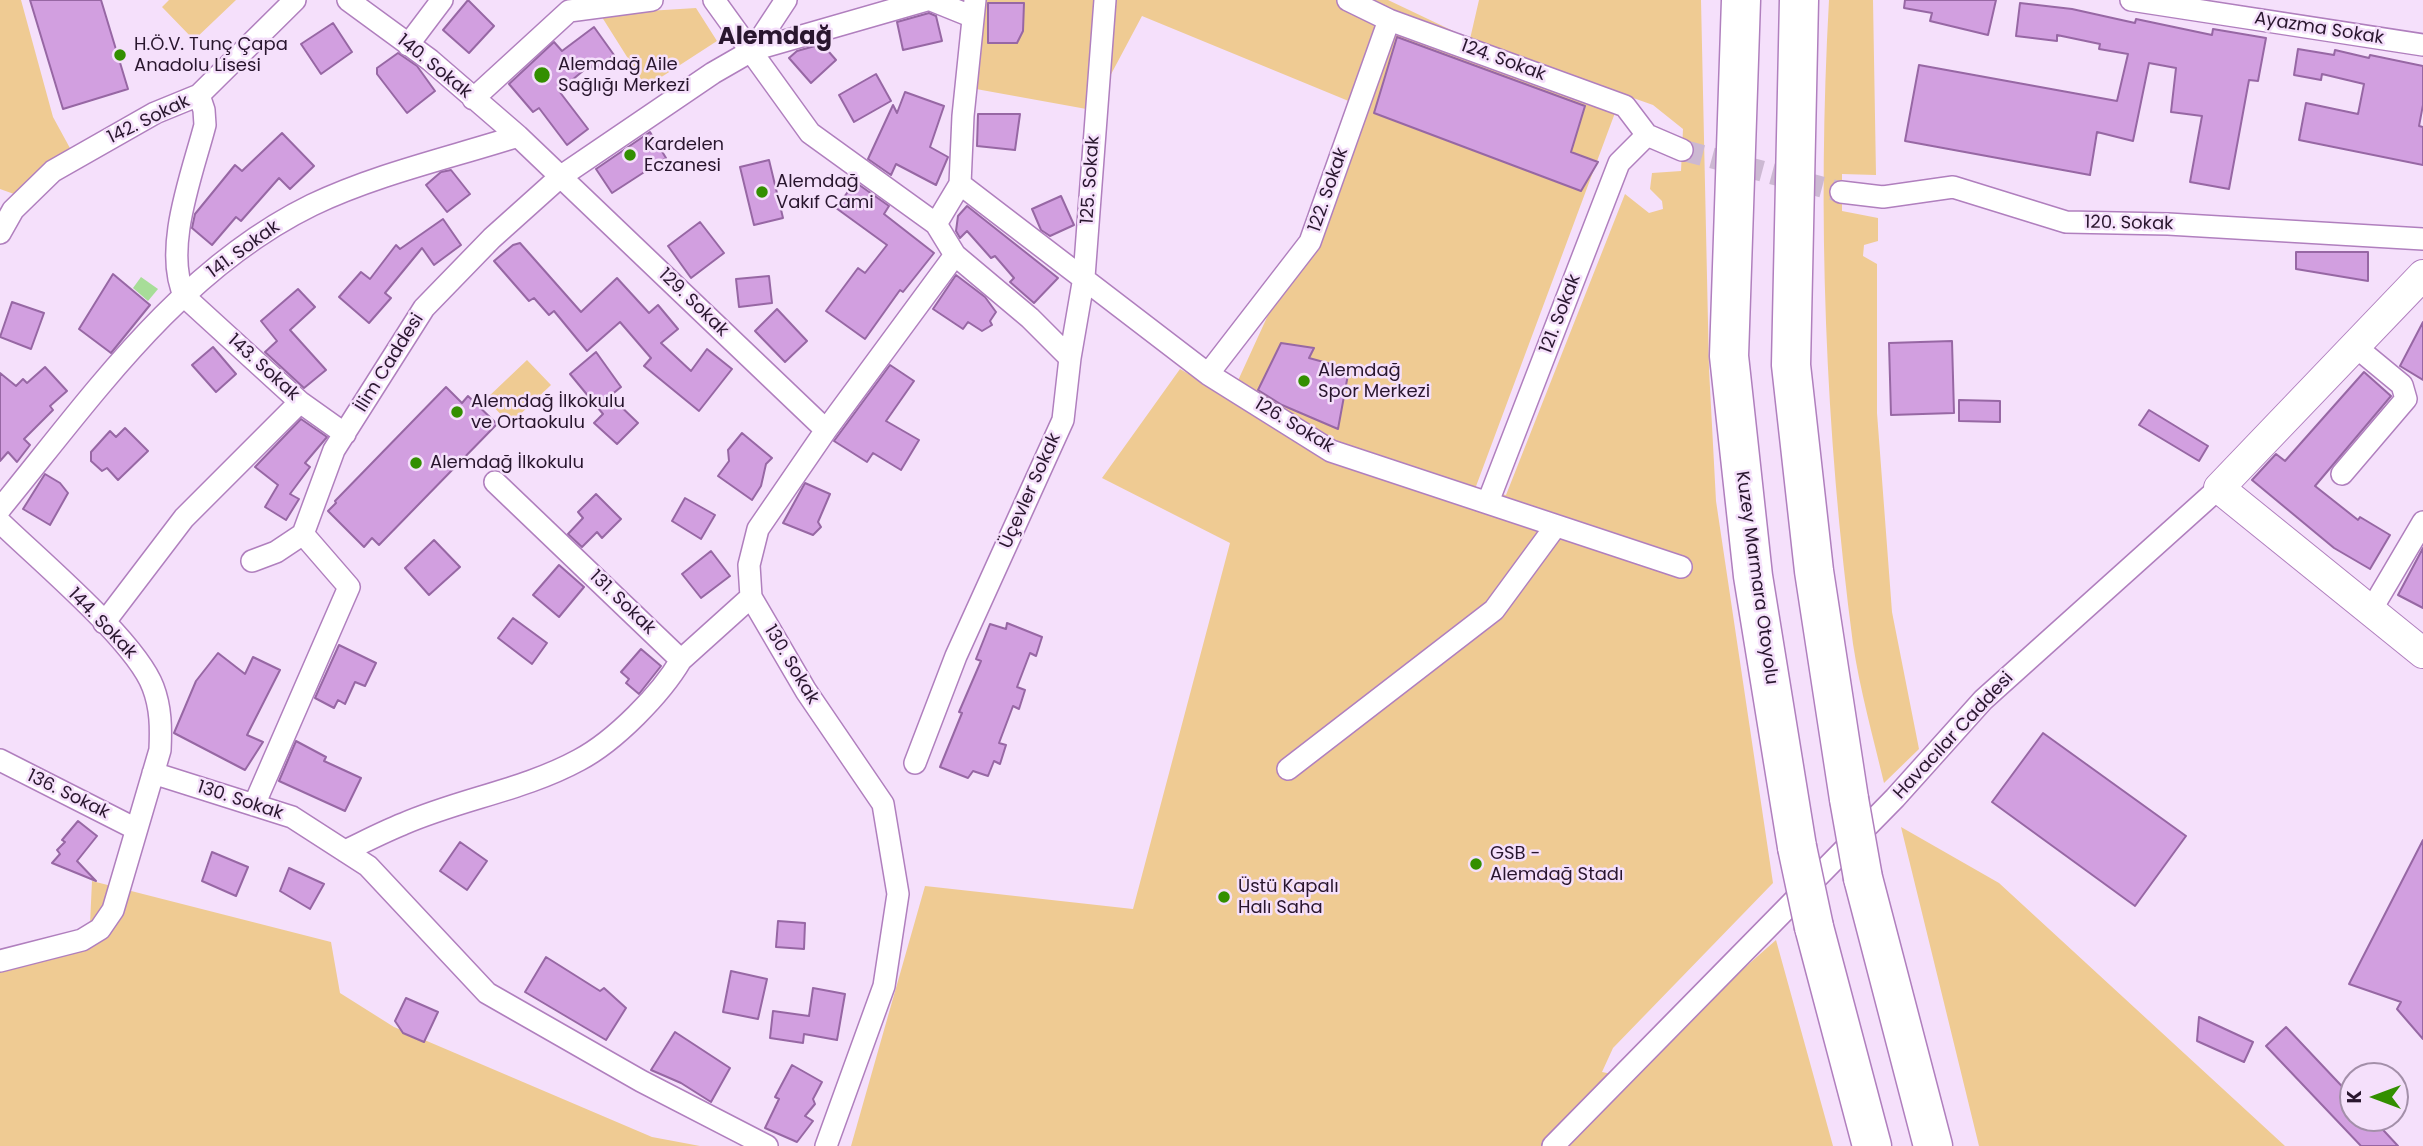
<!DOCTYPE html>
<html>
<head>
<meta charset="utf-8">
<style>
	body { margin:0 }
	#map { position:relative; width:2423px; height:1146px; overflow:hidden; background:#f5e0fb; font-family:Poppins,sans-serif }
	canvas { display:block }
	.north { position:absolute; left:2339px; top:1062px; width:70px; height:70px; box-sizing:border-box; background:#f5e0fb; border:2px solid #a38fa9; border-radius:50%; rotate:270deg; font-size:19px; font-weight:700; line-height:28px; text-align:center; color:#29162e }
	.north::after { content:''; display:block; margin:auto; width:24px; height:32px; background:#338f00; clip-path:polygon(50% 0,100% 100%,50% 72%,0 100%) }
</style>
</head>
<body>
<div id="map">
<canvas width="2423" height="1146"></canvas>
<div class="north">K</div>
</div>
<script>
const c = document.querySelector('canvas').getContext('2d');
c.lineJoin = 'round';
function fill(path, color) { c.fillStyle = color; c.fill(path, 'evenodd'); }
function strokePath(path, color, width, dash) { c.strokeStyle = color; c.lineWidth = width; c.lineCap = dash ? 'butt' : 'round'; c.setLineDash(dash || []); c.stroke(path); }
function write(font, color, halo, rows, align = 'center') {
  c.font = font + ' Poppins,sans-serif'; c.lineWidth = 5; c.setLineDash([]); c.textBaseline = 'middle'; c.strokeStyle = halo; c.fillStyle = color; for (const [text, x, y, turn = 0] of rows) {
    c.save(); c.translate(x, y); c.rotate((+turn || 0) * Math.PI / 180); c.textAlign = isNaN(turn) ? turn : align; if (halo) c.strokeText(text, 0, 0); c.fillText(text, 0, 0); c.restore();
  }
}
const green = new Path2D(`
	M0 0H21L53 117 71 150 14 194 0 189Z
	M169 0H236L194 40 162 7Z
	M983 0H1388L1470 39 1479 0H1701L1709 369 1716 501 1773 883 1613 1048 1602 1072 1622 1076 1776 940 1833 1146H851L925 886 1133 909 1230 543 1102 478 1180 369 1230 398 1307 230 1351 102 1142 16 1092 110 965 87ZM1622 94 1653 105 1683 129 1681 171 1652 173 1650 189 1662 201 1663 209 1649 213 1625 194 1506 495 1475 489Z
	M1829 0H1873L1876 175 1842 174V211L1878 218V241L1864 245 1863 256 1877 264V413L1892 612 1919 749 1884 783C1873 737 1860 690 1853 644 1825 432 1817 214 1829 0Z
	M696 8 717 41 646 87 600 14Z
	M527 360 551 385 510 424 486 399Z
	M1901 827 1999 883 2285 1146H1979Z
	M92 881 331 942 340 993 394 1027 652 1137 700 1146H0V954L89 946Z`);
const water = new Path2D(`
	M141 277 158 289 148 301 133 288Z`);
const building = new Path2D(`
	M30 0H101L128 89 63 109Z
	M468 0 494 26 469 53 443 30Z
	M1905 0H1996L1988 35 1930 21 1932 13 1904 8Z
	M988 3H1024L1023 31 1017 43H988Z
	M2020 3 2072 9 2135 23 2136 19 2212 35 2213 29 2266 38 2258 81 2249 80 2229 189 2190 182 2202 116 2171 112 2176 68 2149 63 2133 141 2097 132 2090 175 1905 141 1919 65 2117 101 2128 54 2099 49 2100 44 2057 35V41L2016 36Z
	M929 13 936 16 942 41 903 50 897 22Z
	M333 23 352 52 321 74 301 44Z
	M594 27 614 55 594 70 590 65 559 91 588 129 567 145 539 108 533 112 509 84 554 42 562 51Z
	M1397 37 1585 106 1571 152 1598 162 1581 191 1374 113Z
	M822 44 836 60 811 83 789 58 797 51Z
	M2298 49 2334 55 2335 50 2369 58 2370 55 2423 66V105L2419 126 2423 127V165L2299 140 2306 103 2358 114 2364 84 2322 74 2321 80 2294 75Z
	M398 53 417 66 435 91 407 113 377 74V68Z
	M876 74 891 101 854 122 839 95Z
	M905 92 944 106 930 147 948 157 936 185 896 164 891 175 868 159 893 105 897 113Z
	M978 114H1020L1015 150 977 146Z
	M650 132 666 158 612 193 596 169Z
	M282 133 314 166 290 189 279 178 241 221 236 217 212 245 192 228 195 214 235 165 242 171Z
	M769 160 783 218 754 225 740 167Z
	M451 170 470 194 447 212 426 185 441 172Z
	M855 182 889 206 884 214 934 253 903 292 900 290 865 339 826 311 858 268 865 273 887 245 836 208Z
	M1061 196 1074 225 1050 236 1041 230 1032 209Z
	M967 206 1058 278 1034 303 1010 282 1014 278 995 256 991 258 967 231 960 238 956 231 958 216Z
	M443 219 461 245 434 265 422 248 385 293 391 298 369 323 339 297 361 272 370 279 396 245 400 249Z
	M700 222 724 253 691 278 668 246Z
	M520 243 581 312 617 278 649 313 658 305 678 329 661 343 691 371 707 349 732 369 699 411 644 366 651 358 620 322 587 351 554 311 549 315 534 298 529 301 494 261 513 245Z
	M2296 252H2368V281L2296 269Z
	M113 274 150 305 111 353 79 329Z
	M956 275 985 297 996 312 990 321 992 325 982 331 968 322 963 329 933 309Z
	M769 276 772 303 739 307 736 279Z
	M298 289 315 307 290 330 326 370 304 388 265 352 277 341 261 321Z
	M12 302 44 313 31 349 0 337Z
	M777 309 807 341 785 362 755 331Z
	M2423 322V380L2400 366Z
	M1952 341 1954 413 1891 415 1889 343Z
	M1281 343 1314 348 1309 358 1349 369 1338 429 1282 405 1258 390Z
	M213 347 236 374 216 392 192 365Z
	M596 352 621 387 610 396 638 423 617 444 594 423 603 414 570 374Z
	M890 365 914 381 886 421 919 440 901 470 873 453 867 462 834 441Z
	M45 367 67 391 50 406 53 410 24 439 30 445 17 462 8 452 0 461V373L16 386 23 379 27 383Z
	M2364 372 2391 396 2315 486 2358 520 2360 517 2390 535 2370 569 2334 548 2252 480 2276 454 2285 461Z
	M446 387 462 403 468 396 497 424 379 545 372 538 364 547 328 511 336 503 335 501Z
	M1959 400 2000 401V422L1959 421Z
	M2149 410 2208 446 2199 461 2139 425Z
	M301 419 327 437 305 463 310 467 290 494 299 499 286 520 265 507 278 485 255 467Z
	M125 428 148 451 118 480 107 468 102 471 91 461V452L110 431 116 437Z
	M742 433 772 458 766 464 761 486 752 500 718 476 729 461 728 450Z
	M45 474 60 483 68 493 50 525 23 509Z
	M805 483 830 494 818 522 821 527 813 535 783 523Z
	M596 494 621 519 602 538 597 532 582 547 568 534 583 518 578 512Z
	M685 498 715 515 701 539 672 521Z
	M434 540 460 567 429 595 405 568Z
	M2423 548V608L2398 595Z
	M711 551 730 576 701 598 682 574Z
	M559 565 584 587 559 617 533 595Z
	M513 618 547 643 532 664 498 638Z
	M1007 623 1042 637 1036 656 1030 653 1017 687 1025 690 1019 709 1013 706 999 743 1006 745 1000 764 994 761 988 776 973 771 968 778 940 767 962 713 959 712 981 661 976 659 990 624 1006 629Z
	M339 645 376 663 365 686 355 682 345 704 338 700 334 708 315 698Z
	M641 649 661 666 639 694 626 683 629 679 621 672Z
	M218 653 245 674 253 657 280 670 247 735 263 742 245 770 174 733 196 681Z
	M2043 733 2186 836 2135 906 1992 802Z
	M296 741 326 757 324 761 361 778 345 811 279 781Z
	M78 821 97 836 77 861 96 881 52 863 60 854 57 850 65 842 62 840Z
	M2423 840V1039L2397 1009 2401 1002 2349 984Z
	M460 842 487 861 467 890 440 871Z
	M212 852 248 867 236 896 202 881Z
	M289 868 324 884 310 909 280 891Z
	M778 921 805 923 804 949 776 947Z
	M546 957 600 991 604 988 626 1008 606 1040 525 992Z
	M731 971 767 979 758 1019 723 1012Z
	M813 988 845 994 837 1040 804 1034 803 1043 770 1038 773 1011 809 1016Z
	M406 998 438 1012 424 1042 403 1033 395 1021Z
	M2199 1017 2253 1042 2244 1062 2197 1041Z
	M2286 1027 2353 1098V1118H2372L2398 1146H2361L2266 1046Z
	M675 1032 730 1068 711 1102 681 1083 651 1070Z
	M792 1065 822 1082 813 1099 815 1104 805 1116 813 1121 797 1142 765 1128 779 1099 775 1097Z`);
const streetTunnel = new Path2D(`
	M1682 150 1841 192`);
const street = new Path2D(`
	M348 0 430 60 518 136
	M714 0 810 133 936 224 955 255 826 430 758 529 749 565 751 597 806 691 883 804 898 894 884 986 826 1146
	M931 0 973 17
	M1348 0 1389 20 1625 106 1647 135
	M2131 0 2423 45
	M408 45 442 0
	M753 50 927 0
	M199 95 204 110 205 125C193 172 162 250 185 297L300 402 345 434
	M473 99 569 11 652 0
	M1647 135 1682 150
	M960 184 1208 374 1331 451 1681 567
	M1841 192 1883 197 1953 187 2066 222 2168 224 2423 239
	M936 224 960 184 963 116 975 0
	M0 233 13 210 53 171 155 113 199 95 295 0
	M1070 358 1084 277 1105 0
	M1208 374 1310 242 1389 20
	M2342 474 2406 399 2402 385 2356 347
	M495 482 681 660 751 597
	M1488 502 1619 163 1647 135
	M0 509C91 398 179 270 312 205 377 174 449 158 518 136L826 430
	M0 522C38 559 136 641 153 687 161 708 161 728 160 750L113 910 100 929 82 940 0 961
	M252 561 276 552 303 534
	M2370 612 2423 522
	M104 623 184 518 300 402
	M0 760 136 829
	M915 763 956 656 1063 420 1070 358 1030 318 955 255
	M1288 769 1494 610 1555 527
	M153 773 292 817 368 866 487 993 641 1081 767 1146
	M254 805 349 587 303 534 334 450 424 308 492 238 560 177 713 73 753 50 786 0
	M345 851C364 842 383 832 403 824 460 799 524 790 579 760 615 741 661 694 681 660
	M1553 1146 1895 798 1983 700 2219 488`);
const secondary = new Path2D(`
	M2423 275 2219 488 2423 653`);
const highway = new Path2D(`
	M1741 0 1729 356 1753 576 1797 847
	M1799 0 1791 365 1814 571 1849 799
	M1863 878 1933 1146
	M1814 927 1872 1146`);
const highwayBridge = new Path2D(`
	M1849 799 1863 878
	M1797 847 1814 927`);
const markers = [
	[120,55,7,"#338f00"],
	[542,75,9,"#338f00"],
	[630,155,7,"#338f00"],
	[762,192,7,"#338f00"],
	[1304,381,7,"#338f00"],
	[457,412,7,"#338f00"],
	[416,463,7,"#338f00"],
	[1476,864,7,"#338f00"],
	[1224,897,7,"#338f00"]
];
const streetNames = [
	["Ayazma Sokak",2319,29,9],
	["124. Sokak",1503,61,20],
	["140. Sokak",434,67,39],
	["142. Sokak",149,120,-26],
	["125. Sokak",1091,180,-86],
	["122. Sokak",1329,190,-71],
	["120. Sokak",2129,224,1],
	["141. Sokak",244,250,-36],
	["129. Sokak",693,303,44],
	["121. Sokak",1561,314,-69],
	["İlim Caddesi",390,363,-58],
	["143. Sokak",263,368,42],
	["126. Sokak",1294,426,31],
	["Üçevler Sokak",1031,491,-66],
	["Kuzey Marmara Otoyolu",1756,578,82],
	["131. Sokak",622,603,44],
	["144. Sokak",102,624,46],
	["130. Sokak",791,665,59],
	["Havacılar Caddesi",1954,736,-47],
	["136. Sokak",68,795,26],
	["130. Sokak",240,801,18]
];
const poiNames = [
	["H.Ö.V. Tunç Çapa",134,45],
	["Anadolu Lisesi",134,66],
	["Alemdağ Aile",558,65],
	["Sağlığı Merkezi",558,86],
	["Kardelen",644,145],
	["Eczanesi",644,166],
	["Alemdağ",776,182],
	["Vakıf Cami",776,203],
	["Alemdağ",1318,371],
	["Spor Merkezi",1318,392],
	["Alemdağ İlkokulu",471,402],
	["ve Ortaokulu",471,423],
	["Alemdağ İlkokulu",430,463],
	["GSB -",1490,854],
	["Alemdağ Stadı",1490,875],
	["Üstü Kapalı",1238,887],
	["Halı Saha",1238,908]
];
const districtNames = [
	["Alemdağ",775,38]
];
fill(green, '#efcb93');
fill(water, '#a7dd98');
fill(building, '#d29fe0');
strokePath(building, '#9767a4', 2);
strokePath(streetTunnel, '#ccb8d2', 21, [21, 10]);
strokePath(street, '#b07fbe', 24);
strokePath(secondary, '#b07fbe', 32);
strokePath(highway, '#b07fbe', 41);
strokePath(street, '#fff', 21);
strokePath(secondary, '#fff', 30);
strokePath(highway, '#fff', 38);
strokePath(highwayBridge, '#b07fbe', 41, []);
strokePath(highwayBridge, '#fff', 38);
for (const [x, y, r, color] of markers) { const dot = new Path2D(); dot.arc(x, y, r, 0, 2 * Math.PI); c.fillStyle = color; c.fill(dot); strokePath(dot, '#f5e0fb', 2.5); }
write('18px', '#29162e', '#f5e0fb', streetNames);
write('18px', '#29162e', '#f5e0fb', poiNames, 'left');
write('bold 24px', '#29162e', '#f5e0fb', districtNames);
</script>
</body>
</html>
